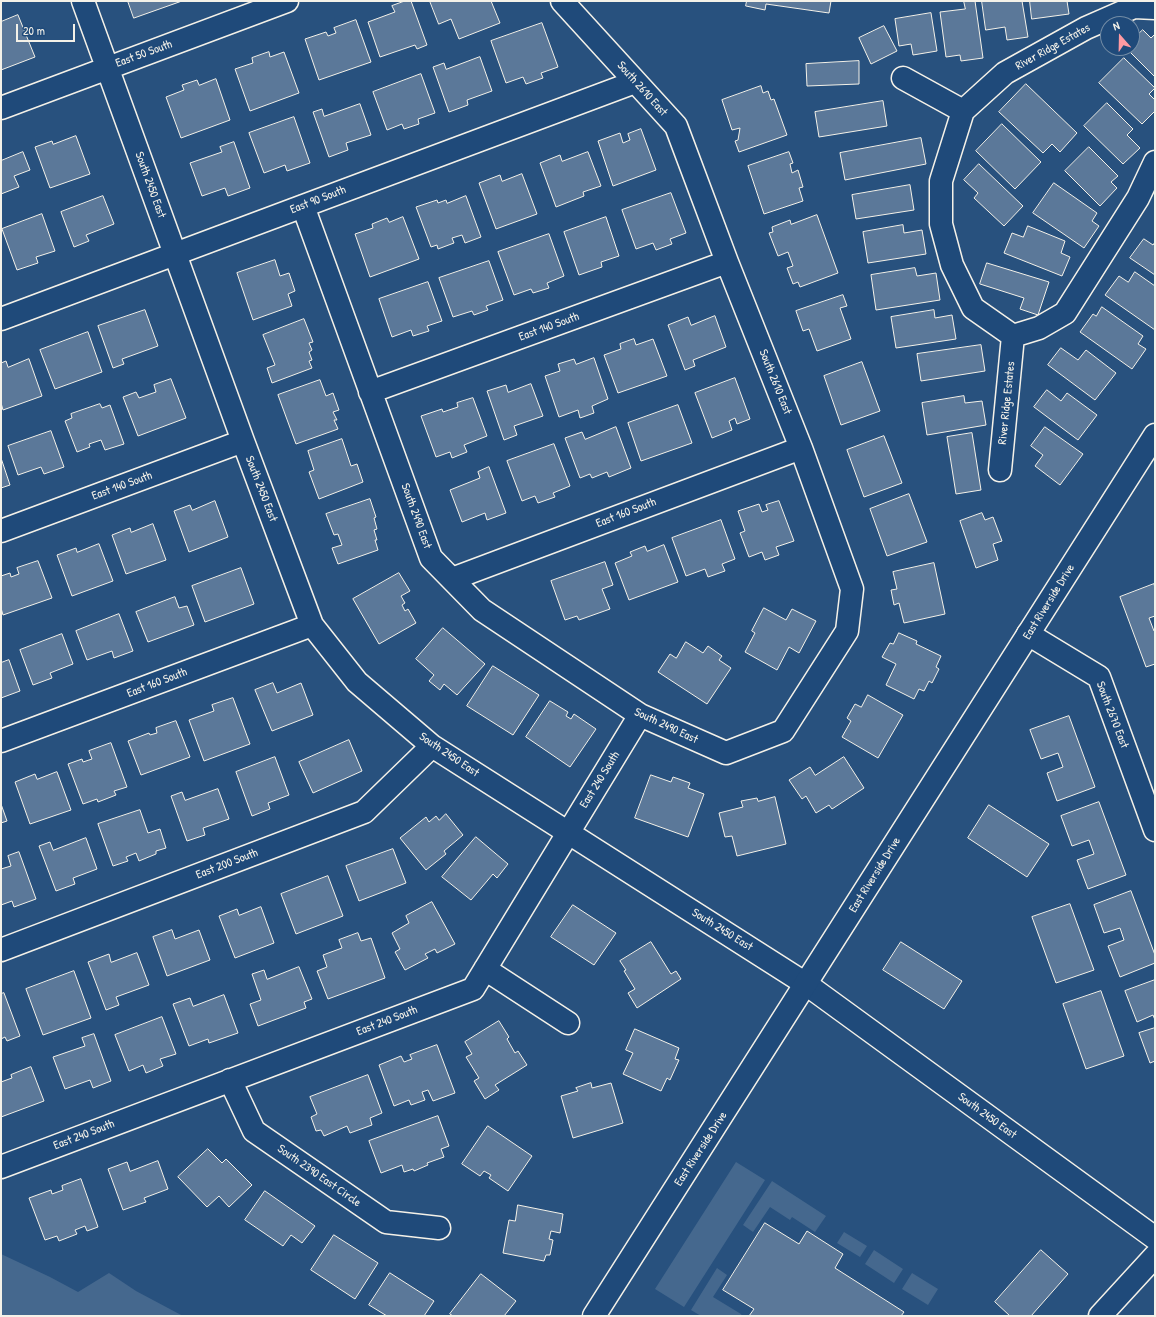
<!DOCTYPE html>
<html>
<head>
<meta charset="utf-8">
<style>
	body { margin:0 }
	#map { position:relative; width:1156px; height:1317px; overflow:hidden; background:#28517e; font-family:"Patrick Hand",sans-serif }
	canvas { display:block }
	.frame { position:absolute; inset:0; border:2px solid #f4f1e8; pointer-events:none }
	.north { position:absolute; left:1100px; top:16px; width:40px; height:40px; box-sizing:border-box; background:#1f4a7a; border:1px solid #748da6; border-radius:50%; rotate:340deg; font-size:11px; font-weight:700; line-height:16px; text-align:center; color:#f4f1e8 }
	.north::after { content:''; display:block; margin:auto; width:14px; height:18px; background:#ff9aa2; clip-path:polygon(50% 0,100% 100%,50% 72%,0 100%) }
	.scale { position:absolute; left:16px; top:24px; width:59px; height:18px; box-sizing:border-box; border:2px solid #f4f1e8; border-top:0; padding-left:5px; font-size:12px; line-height:14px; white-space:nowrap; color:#f4f1e8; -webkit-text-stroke:3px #1f4a7a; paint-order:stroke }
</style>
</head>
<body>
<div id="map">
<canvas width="1156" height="1317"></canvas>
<div class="frame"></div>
<div class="north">N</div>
<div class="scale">20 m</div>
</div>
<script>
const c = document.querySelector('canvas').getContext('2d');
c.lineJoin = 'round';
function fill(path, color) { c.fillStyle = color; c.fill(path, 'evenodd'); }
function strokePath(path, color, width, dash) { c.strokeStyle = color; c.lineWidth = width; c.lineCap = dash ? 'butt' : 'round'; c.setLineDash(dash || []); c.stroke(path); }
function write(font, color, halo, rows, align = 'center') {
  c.font = font + ' "Patrick Hand",sans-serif'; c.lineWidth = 3; c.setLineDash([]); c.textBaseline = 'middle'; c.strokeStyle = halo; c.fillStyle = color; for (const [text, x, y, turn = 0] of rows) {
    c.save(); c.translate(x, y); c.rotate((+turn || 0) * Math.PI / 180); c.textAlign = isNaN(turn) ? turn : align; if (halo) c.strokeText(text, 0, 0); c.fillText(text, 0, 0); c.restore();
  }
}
const green = new Path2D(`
	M736 1162 765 1180 684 1307 655 1289Z
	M772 1181 826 1216 815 1232 792 1217 790 1220 770 1207 753 1232 743 1225Z
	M844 1232 867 1246 860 1257 837 1243Z
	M874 1250 903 1269 894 1283 865 1264Z
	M1 1254 50 1277 78 1292 109 1273 136 1291 183 1316H1Z
	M717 1268 727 1275 713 1297 741 1314 742 1316H701L691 1310Z
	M912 1273 938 1289 928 1305 902 1289Z`);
const building = new Path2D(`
	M128 1H182L134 18Z
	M405 1H411L427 45 417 49 415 45 380 57 368 22 395 12 392 6Z
	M430 1H491L500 23 459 39 451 19 439 24Z
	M747 1H831L829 13 766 4 765 10 746 6Z
	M964 1H975L983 58 961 61 960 55 946 57 940 12 965 9Z
	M982 1H1022L1028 37 1007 40 1005 27 986 30Z
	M1030 1H1067L1069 14 1032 19Z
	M931 13 937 51 913 55 911 44 899 46 895 19Z
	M18 15 35 57 1 70V22Z
	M356 20 371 62 319 80 305 39 326 32 328 36 336 33 334 28Z
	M542 23 558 67 541 73 543 78 526 84 523 77 506 83 491 41Z
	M884 26 897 51 871 64 859 38Z
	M1143 30 1151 38 1155 34V77L1126 48H1132V40Z
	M269 52 270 57 284 52 299 93 250 111 235 69 253 63 252 58Z
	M480 57 492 91 467 100 468 105 449 112 433 67 444 63 446 69Z
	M1124 58 1155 88 1149 94 1155 100V111L1142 124 1099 83Z
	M859 61V84L807 86 806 64Z
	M421 74 435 113 418 119 419 124 404 129 402 124 387 130 373 92Z
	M216 79 230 120 181 138 166 97 184 90 182 85 197 80 199 85Z
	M1026 84 1077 133 1060 152 1052 144 1043 153 999 112Z
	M761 86 763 93 768 91 771 100 774 99 787 135 739 152 735 141 738 140 740 128 732 130 722 100Z
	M883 101 887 126 819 137 815 112Z
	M1107 103 1133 129 1127 135 1140 148 1123 164 1084 126Z
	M360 104 371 135 346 143 348 150 329 157 313 112 322 109 324 116Z
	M294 117 310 163 287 171 285 165 264 173 249 133Z
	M1002 124 1041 162 1015 189 976 151Z
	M641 129 656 170 613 186 598 141 620 133 623 143 630 140 628 134Z
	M76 136 90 174 50 188 35 147 52 141 53 144Z
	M921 138 926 164 845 180 840 153Z
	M234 142 250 188 228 196 225 188 202 196 190 163 222 152 220 147Z
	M1089 147 1118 176 1111 182 1117 188 1100 206 1065 171Z
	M23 152 30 170 14 176 19 187 1 194V161Z
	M588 152 601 186 583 192 584 196 556 207 540 163 560 155 562 161Z
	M789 152 793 163 790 164 792 173 798 170 803 187 799 188 803 201 764 214 748 166Z
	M979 164 1023 206 1004 226 974 198 978 193 964 180Z
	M522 174 537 214 496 229 479 183 500 175 502 181Z
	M1054 183 1097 213 1092 221 1099 226 1084 248 1033 213Z
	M910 185 914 210 856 219 852 195Z
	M671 193 686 233 670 239 672 244 656 250 653 243 636 249 622 210Z
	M103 196 114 224 86 235 89 241 74 247 61 212Z
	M466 196 481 237 465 243 462 235 452 238 454 243 438 249 437 245 431 247 416 207 437 200 438 203 446 200 447 203Z
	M42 214 55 251 36 257 38 263 17 270 2 229Z
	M817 215 838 273 800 287 798 282 793 284 787 268 793 266 788 252 778 256 769 233 773 232 772 227 790 220 791 224Z
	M403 217 419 259 370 277 355 234 373 228 372 224 387 218 389 222Z
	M606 217 619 256 601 262 602 267 579 275 564 232Z
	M903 225 904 233 922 230 926 254 868 263 863 232Z
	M1028 226 1065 241 1061 253 1070 257 1062 276 1004 253 1012 233 1023 237Z
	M549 234 564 276 547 283 549 288 533 293 531 289 514 295 498 252Z
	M1144 239 1153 245 1155 242V275L1130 258Z
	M275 260 280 276 289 273 295 291 288 294 292 306 253 320 237 273Z
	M489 261 503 300 486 306 488 310 474 315 472 311 453 317 439 278Z
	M987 263 1049 282 1038 315 1020 309 1024 298 980 284Z
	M915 268 917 276 936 273 940 300 876 310 871 275Z
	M1135 272 1155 286V330L1105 295 1119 276 1128 282Z
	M428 282 442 321 427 326 429 331 413 336 411 330 392 337 379 299Z
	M843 295 847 306 840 308 851 339 817 351 809 329 803 331 796 311Z
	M1102 307 1143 336 1138 344 1146 349 1132 369 1080 332 1093 314 1096 316Z
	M145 310 158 346 122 359 124 364 113 368 98 326Z
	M934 310 935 318 952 315 956 339 896 348 891 317Z
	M715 316 726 347 693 360 695 366 685 370 668 325 688 317 691 325Z
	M304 319 313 342 309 343 312 350 309 352 312 360 309 361 312 368 272 383 267 368 275 365 263 335Z
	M88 332 102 372 55 389 40 350Z
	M634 339 636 345 653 339 667 376 618 393 604 355 621 349 620 344Z
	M981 345 985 371 921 381 917 354Z
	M1061 348 1078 360 1086 350 1116 373 1095 400 1048 365Z
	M594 358 608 399 592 406 594 413 580 418 578 410 559 417 545 376 560 371 558 364 574 359 576 364Z
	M29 359 42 396 3 410 1 403V363L6 361 8 367Z
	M862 362 880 411 841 425 824 376Z
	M735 378 750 419 737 424 735 418 729 421 732 430 712 438 695 393Z
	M171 379 186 418 138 436 123 397 136 392 139 398 156 392 154 385Z
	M320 380 326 396 333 393 339 410 333 412 337 420H334L338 429 296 444 278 395Z
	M531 384 543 416 514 426 517 435 504 440 487 391 506 385 508 392Z
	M1047 390 1061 401 1067 393 1097 415 1078 440 1034 407Z
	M964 396 965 403 982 401 986 425 927 435 922 403Z
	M473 398 487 436 464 445 467 452 452 458 450 452 436 457 421 416 442 409 443 412 458 407 457 403Z
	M100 404 102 408 110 405 124 444 105 450 101 440 89 444 90 447 77 452 65 421 72 418 71 414Z
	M678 405 692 443 641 461 628 423Z
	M616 427 631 468 609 477 607 472 592 478 590 474 580 478 565 438 582 432 585 439Z
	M1045 427 1083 454 1060 485 1035 466 1043 455 1031 446Z
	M51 431 64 467 44 474 41 467 18 475 8 446Z
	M972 433 981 490 956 494 947 437Z
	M884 436 902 483 864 497 847 450Z
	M342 439 351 466 357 464 363 482 319 499 309 472 314 470 308 451Z
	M554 444 570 486 553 493 555 497 538 503 535 496 522 501 507 461Z
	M1 458 10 485 1 488Z
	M489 467 506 513 487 520 485 513 462 522 450 490 480 478 478 472Z
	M909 494 927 542 887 556 870 509Z
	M370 499 376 517 374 518 377 529 374 530 377 540H375L378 550 338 564 332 548 342 545 338 534 334 535 326 514Z
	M215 501 228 537 189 552 174 511 190 505 192 510Z
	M779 501 794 541 776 547 779 555 765 560 762 552 749 557 740 533 745 531 738 511 759 504 762 512 768 510 766 505Z
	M982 513 985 520 993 517 1002 541 993 544 998 560 976 568 960 521Z
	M721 520 735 559 722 564 725 571 708 577 705 569 686 576 672 538Z
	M153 524 166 560 126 574 112 535 130 528 131 532Z
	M99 544 113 581 72 596 57 555 76 548 77 552Z
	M664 545 678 582 629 600 615 563 632 556 630 552 645 546 647 551Z
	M38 561 52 598 3 615 1 608V576L10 573 11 577 19 574 17 568Z
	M605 562 613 585 602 589 610 609 579 620 577 616 565 620 551 581Z
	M934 563 945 614 904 623 899 603 894 605 891 590 897 589 893 572Z
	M241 568 254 604 205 622 192 586Z
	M399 573 410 591 401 596 405 603 402 605 405 611 408 609 416 623 379 644 353 599Z
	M1154 584 1155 588V616L1149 618 1154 631H1155V664L1146 667 1120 597Z
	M175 597 179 608 187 606 194 625 148 642 136 612Z
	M764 608 786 620 792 609 816 621 799 653 789 647 777 670 745 652 755 633 752 631Z
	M119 614 133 651 114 658 112 651 87 660 76 631Z
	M443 628 485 664 457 695 444 684 440 690 429 681 434 675 416 659Z
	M899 633 917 641 916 644 941 656 936 667 939 669 932 683 929 681 924 691 919 689 914 699 886 685 896 664 882 657 890 643 893 644Z
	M62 634 73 664 50 673 52 678 33 685 20 650Z
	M686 642 703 653 708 646 722 656 719 660 731 668 707 704 658 672 670 654 676 658Z
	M9 660 20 691 1 698V663Z
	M493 666 539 695 513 735 467 706Z
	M273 683 277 693 301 683 313 715 272 731 255 690Z
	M868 695 903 715 878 758 842 737 851 721 847 718 855 704 861 707Z
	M233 698 250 744 204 761 189 720 214 711 212 705Z
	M550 701 568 712 566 716 571 719 574 714 596 729 570 767 526 737Z
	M1069 716 1095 787 1057 801 1047 773 1063 767 1058 753 1041 759 1030 730Z
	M176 721 190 757 141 775 128 741 149 733 150 735 157 733 156 728Z
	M349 740 362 771 313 793 299 762Z
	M111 743 127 787 114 791 116 795 98 802 97 799 83 804 68 764 82 759 83 762 92 759 89 751Z
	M275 757 289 795 268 803 270 809 252 816 236 772Z
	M844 757 864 788 832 809 829 805 816 813 806 796 802 799 789 780 810 767 815 775Z
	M57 772 71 810 30 824 15 782 35 774 37 779Z
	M651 775 671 782 673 777 690 783 688 788 704 794 688 837 635 818Z
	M218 789 229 819 203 828 205 835 187 841 171 796 182 792 185 800Z
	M775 797 786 844 737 856 732 836 725 837 719 813 743 807 741 801 757 798 758 801Z
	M1099 802 1126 875 1088 889 1077 860 1094 854 1089 840 1072 846 1061 816Z
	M1 804 7 821 1 823Z
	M989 805 1049 844 1027 877 968 838Z
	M140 810 148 833 160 829 166 848 156 851V854L139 861 136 853 126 857 128 861 113 866 98 824Z
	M446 814 463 835 444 851 446 854 426 870 400 838 426 817 429 822 436 816 439 820Z
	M476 837 508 864 497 878 493 874 471 900 442 877Z
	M86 838 97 869 73 878 75 884 56 891 39 846 50 842 53 850Z
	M393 849 406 883 359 901 346 866Z
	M19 852 36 899 14 907 12 901 1 905V869L11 866 8 856Z
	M328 876 343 916 296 934 281 894Z
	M1131 891 1155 955V963L1120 977 1108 946 1124 940 1120 928 1104 933 1094 905Z
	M432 902 455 944 437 953 435 949 425 954 428 958 405 970 395 952 400 949 392 933 409 923 406 916Z
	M1070 904 1094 970 1056 983 1032 917Z
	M573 905 616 933 594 965 551 937Z
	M261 907 274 943 235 958 219 916 237 909 239 915Z
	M172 930 175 939 199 930 210 960 167 976 153 937Z
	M358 933 361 941 371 938 385 978 328 999 317 971 327 967 323 955 342 948 339 940Z
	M651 942 671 974 676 971 681 979 637 1008 628 993 635 989 624 971 626 970 620 961Z
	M901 942 962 981 944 1009 883 970Z
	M137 953 149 985 116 997 119 1005 106 1010 88 962 109 954 111 962Z
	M299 967 312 999 304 1002 306 1008 258 1026 250 1004 261 1000 252 974 264 970 267 979Z
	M74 971 91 1018 43 1035 26 989Z
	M1155 980V1020L1153 1015 1137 1022 1125 991Z
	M1101 991 1124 1056 1086 1069 1063 1004Z
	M4 993 20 1036 7 1041 5 1037 1 1039V994Z
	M224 995 238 1033 209 1043 208 1039 189 1046 173 1004 190 998 193 1006Z
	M162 1017 176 1054 160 1059 163 1066 146 1073 143 1065 129 1071 115 1035Z
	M499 1021 509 1037 507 1039 515 1053 518 1051 527 1065 495 1085 499 1090 485 1099 474 1081 479 1078 466 1057 472 1054 465 1042Z
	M1155 1028V1061L1150 1063 1139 1033Z
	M635 1029 679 1048 675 1059 679 1060 670 1080 667 1078 661 1091 623 1074 633 1053 626 1050Z
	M94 1034 111 1081 93 1088 90 1080 65 1089 53 1057 85 1046 82 1038Z
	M437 1045 455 1093 433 1101 428 1090 422 1092 425 1100 411 1105 409 1100 394 1106 379 1065 401 1056 404 1062 412 1059 410 1055Z
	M31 1067 44 1101 1 1117V1082L12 1078 11 1075Z
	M368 1075 382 1113 370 1118 372 1125 350 1133 347 1126 324 1136 321 1130 316 1131 311 1117 317 1114 310 1097Z
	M591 1083 592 1088 611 1083 623 1123 573 1138 561 1096 578 1091 576 1088Z
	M438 1116 449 1146 441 1149 444 1157 427 1163 428 1165 414 1171 413 1169 404 1172 402 1165 381 1173 369 1141Z
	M488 1126 532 1156 508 1191 489 1178 491 1175 484 1171 480 1176 462 1164Z
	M208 1149 222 1163 226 1159 252 1185 229 1207 219 1196 207 1207 178 1177Z
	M158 1161 168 1189 144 1198 146 1202 123 1210 108 1169 127 1162 130 1171Z
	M81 1179 98 1227 87 1231 85 1226 75 1230 77 1234 59 1241 57 1236 45 1240 29 1198 51 1190 52 1194 63 1190 62 1186Z
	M265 1191 315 1226 302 1243 291 1235 283 1246 245 1220Z
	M518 1205 563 1214 560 1233 551 1231 549 1239 553 1240 550 1255H546L544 1261 503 1253 509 1220 515 1221Z
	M765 1223 799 1244 807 1231 843 1254 835 1268 904 1312 901 1316H749L754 1309 723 1290Z
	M334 1235 378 1263 355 1299 311 1270Z
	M1041 1250 1068 1274 1031 1316H1010L995 1302Z
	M390 1273 434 1301 424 1316H387L369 1305Z
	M481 1274 516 1301 504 1316H453L450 1314Z`);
const minor = new Path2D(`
	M83 1 243 441 312 625 357 682 432 746 806 984 1155 1238
	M903 78 963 111
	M1 108 287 1
	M303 206 431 558 482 610 640 715 726 753 783 731 847 631 852 589 801 448 727 262 676 126 562 1
	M1 319 635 82
	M1013 336 973 308 952 265 941 224V181L963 111 1005 73 1086 28 1134 7 1155 8
	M1013 336 1039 328 1065 313 1138 198 1155 162
	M370 392 727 262
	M1000 470 1013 336
	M1 531 243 441
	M452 579 801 448
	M1028 634 1099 677 1155 830
	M1 741 312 625
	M1 950 364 812 432 746
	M485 969 568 1023
	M230 1080 254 1131 386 1222 439 1228
	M1 1167 473 989 640 715
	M1100 1316 1155 1256`);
const major = new Path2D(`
	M594 1316 1155 435`);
const streetNames = [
	["River Ridge Estates",1053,47,-29],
	["East 50 South",144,54,-20],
	["South 2610 East",642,89,48],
	["South 2450 East",150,185,70],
	["East 90 South",318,200,-21],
	["East 140 South",549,327,-20],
	["South 2610 East",775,382,68],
	["River Ridge Estates",1007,403,-84],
	["East 140 South",122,486,-20],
	["South 2450 East",261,489,69],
	["East 160 South",626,513,-21],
	["South 2490 East",416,516,70],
	["East Riverside Drive",1049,602,-58],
	["East 160 South",157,683,-21],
	["South 2670 East",1112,715,69],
	["South 2490 East",666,726,25],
	["South 2450 East",449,755,34],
	["East 240 South",600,780,-58],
	["East 200 South",227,864,-21],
	["East Riverside Drive",875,875,-58],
	["South 2450 East",722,930,32],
	["East 240 South",387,1021,-21],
	["South 2450 East",987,1116,36],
	["East 240 South",84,1135,-21],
	["East Riverside Drive",701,1149,-57],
	["South 2390 East Circle",319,1176,35]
];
fill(green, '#45688e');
fill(building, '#5b7899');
strokePath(building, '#f4f1e8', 1);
strokePath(minor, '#f4f1e8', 25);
strokePath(major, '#f4f1e8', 25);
strokePath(minor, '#1f4a7a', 22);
strokePath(major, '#1f4a7a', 22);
write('12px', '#f4f1e8', '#1f4a7a', streetNames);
</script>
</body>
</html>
